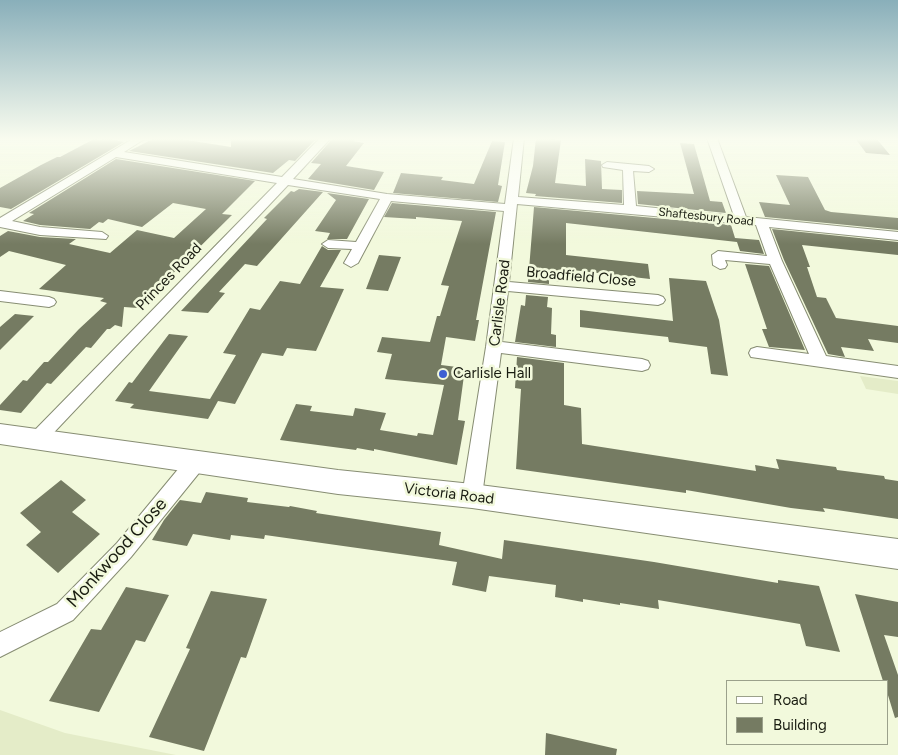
<!DOCTYPE html>
<html>
<head>
<meta charset="utf-8">
<style>
	body { margin:0 }
	#map { position:relative; width:898px; height:755px; overflow:hidden; background:#f2f9dc; font-family:Figtree,sans-serif }
	canvas { display:block }
	.legend { position:absolute; left:726px; top:680px; width:162px; height:65px; box-sizing:border-box; background:#f2f9dc; border:1px solid #9ba18b; margin:0; padding:6px 9px; list-style:none; font-size:15px; color:#191c11 }
	.legend li { display:flex; align-items:center; gap:10px; height:25px }
	.legend b { width:25px; border:1px solid #9ba18b }
</style>
</head>
<body>
<div id="map">
<canvas width="898" height="755"></canvas>
<ul class="legend">
<li><b style="height:6px;background:#fff"></b>Road</li>
<li><b style="height:14px;background:#757b62"></b>Building</li>
</ul>
</div>
<script>
const c = document.querySelector('canvas').getContext('2d');
c.lineJoin = 'round';
function fill(path, color) { c.fillStyle = color; c.fill(path, 'evenodd'); }
function strokePath(path, color, width, dash) { c.strokeStyle = color; c.lineWidth = width; c.lineCap = dash ? 'butt' : 'round'; c.setLineDash(dash || []); c.stroke(path); }
function write(font, color, halo, rows, align = 'center') {
  c.font = font + ' Figtree,sans-serif'; c.lineWidth = 5; c.setLineDash([]); c.textBaseline = 'middle'; c.strokeStyle = halo; c.fillStyle = color; for (const [text, x, y, turn = 0] of rows) {
    c.save(); c.translate(x, y); c.rotate((+turn || 0) * Math.PI / 180); c.textAlign = isNaN(turn) ? turn : align; if (halo) c.strokeText(text, 0, 0); c.fillText(text, 0, 0); c.restore();
  }
}
const built = new Path2D(`
	M860 376 898 381V394L866 389Z
	M0 710 65 733 176 755H0Z`);
const building = new Path2D(`
	M105 138 124 142 11 209 0 207V188L41 165 57 157H60L94 139 101 140Z
	M155 138H174L231 147V138H317L295 161 289 160 273 173 129 151Z
	M333 138H355L353 141 364 143 346 166 384 172 374 190 308 179 321 164 311 163Z
	M536 138 561 140 555 183 586 186 585 159 601 161 602 189 622 190V203L535 196 536 194 526 193 533 166Z
	M855 138H876L890 155 866 153Z
	M492 141 505 142 498 185 502 186 498 202 393 193 401 173 443 177 441 180 474 184Z
	M680 143 694 144 710 201 722 202 726 213 638 204 637 191 694 194Z
	M116 159 255 181 222 214 232 215 138 308 124 307 122 327 115 325 110 329H107L91 348 86 347 51 384 47 383 21 413 0 410V405L23 380 27 381 44 362H48L79 329 107 303 100 301 104 298 39 289 66 265 9 251 0 257V236L8 231 40 237 76 239 69 244 110 253 137 230 174 238 206 209 173 203 142 227 108 219 103 223 99 222 90 229 40 225 23 221 34 214 29 213Z
	M776 175 808 177 825 210 831 212 898 218V230L765 217 759 202 790 205Z
	M299 189 323 192 257 266 245 264 219 292 225 293 208 313 181 311 267 219 264 218 291 191 294 192Z
	M327 193 369 199 347 239H327L330 233 315 231 336 200Z
	M392 203 496 212 476 320H479L475 341 446 337 441 365 465 368 458 420 465 421 457 465 374 449V451L357 448 356 450 280 440 296 404 312 406 310 411 353 416 355 408 386 413 380 430 417 436 418 433 433 435 444 385 385 379 392 354 377 352 382 337 430 342 437 316H440L449 286 441 285 462 221 416 217V219L384 217Z
	M534 207 731 225 735 238 759 240 764 254 740 251 737 242 566 223V255L648 264 650 279 564 269 563 282 549 280V284L528 282Z
	M772 229 898 242V255L802 245 810 267H807L817 297 826 298 836 318 898 326V343L868 339 874 351 841 347 845 357 828 354 784 260Z
	M322 246 328 250H341L320 287 344 289 316 351 287 348 283 356 262 353 235 404 218 401 208 419 130 408 134 404 115 401 129 382 132 383 169 334 188 336 149 391 210 399 236 355 223 353 250 308 260 310 280 281 300 284Z
	M379 255 401 257 388 291 366 289Z
	M745 264 769 266 805 350 769 347 762 329H767Z
	M669 278 706 281 719 320 728 376 711 374 707 347 669 342 668 337 580 327V310L673 321Z
	M526 295 548 297 547 307 552 308 551 334 556 335V347L515 342 521 305 525 306Z
	M15 314 34 316 0 350V327Z
	M517 357 564 363V405L581 408 582 444 756 471 755 465 779 469 776 459 836 467 837 470 884 476 885 479 898 481V519L823 508 825 512 791 508 686 490V493L516 469 521 389 515 388Z
	M61 480 86 500 72 512 100 534 58 573 26 545 41 532 20 513Z
	M206 492 248 498 247 502 289 507 290 506 317 511 316 513 441 532 439 545 502 559 504 540 654 562 778 583V580L819 586 840 652 806 646 800 624 658 600 659 609 620 603V605L583 599V602L555 597 556 585 489 576 486 592 452 585 457 562 265 535 264 539 231 535 230 540 193 534 187 546 152 540 164 520 180 500 201 503Z
	M126 587 169 595 145 642 136 640 99 712 49 701 91 629 101 630Z
	M211 591 267 599 246 658 241 657 204 751 149 737 190 649 186 648Z
	M855 594 898 602V637L884 635 898 675V717L895 718 887 692V681H883Z
	M546 733 617 749 616 755H545Z`);
const street = new Path2D(`
	M134 138H146L124 152 282 177 320 138H331L293 179 387 194 505 204 514 138H524L518 197 624 205 623 170 603 167 602 165 607 162 649 166 654 169 649 172 633 171 636 206 734 216 707 138H717L746 217 898 232V240L769 227 782 261 826 356 898 366V378L751 357 749 353 751 349 757 347 809 354 770 264 725 260 727 265 725 268 720 269 713 265 712 255 718 251 767 256 756 225 517 204 509 282 658 295 663 297 665 300 663 303 658 305 508 291 502 342 642 359 648 361 650 365 648 369 642 371 501 353 482 496 479 502 472 505 465 502 462 496 486 347 504 211 391 201 358 263 351 267 344 263 352 249 328 248 322 244 328 240 356 242 380 199 288 185 43 444 37 447 31 444 28 439 31 434 277 183 116 157 12 221 40 227 102 232 108 236 106 239 40 235 0 227V218Z
	M0 291 49 297 54 299 56 302 54 305 49 307 0 301Z
	M196 454 203 456 205 462 203 468 131 557 73 620 0 657V632L57 604 117 543 189 456Z`);
const secondary = new Path2D(`
	M0 424 338 470 472 484 898 539V569L472 508 338 494 0 444Z`);
const markers = [
	[443,374,5,"#3d60d2"]
];
const farStreetnames = [
	["Shaftesbury Road",706,217,6]
];
const streetNames = [
	["Princes Road",169,277,-46],
	["Broadfield Close",581,277,5],
	["Carlisle Road",500,303,-83],
	["Victoria Road",449,494,7]
];
const poiNames = [
	["Carlisle Hall",453,374]
];
const nearStreetnames = [
	["Monkwood Close",117,553,-48]
];
fill(built, '#e4ecc8');
fill(building, '#757b62');
strokePath(street, '#878d73', 2);
strokePath(secondary, '#878d73', 2);
fill(street, '#fff');
fill(secondary, '#fff');
const sky = c.createLinearGradient(0, 0, 0, 244);
sky.addColorStop(0, '#89afba');
sky.addColorStop(0.57, '#f9fcef');
sky.addColorStop(1, '#f9fcef00');
c.fillStyle = sky;
c.fillRect(0, 0, 898, 244);
for (const [x, y, r, color] of markers) { const dot = new Path2D(); dot.arc(x, y, r, 0, 2 * Math.PI); c.fillStyle = color; c.fill(dot); strokePath(dot, '#f2f9dc', 2); }
write('12px', '#191c11', '#f2f9dc', farStreetnames);
write('15px', '#191c11', '#f2f9dc', streetNames);
write('15px', '#191c11', '#f2f9dc', poiNames, 'left');
write('18px', '#191c11', '#f2f9dc', nearStreetnames);
</script>
</body>
</html>
